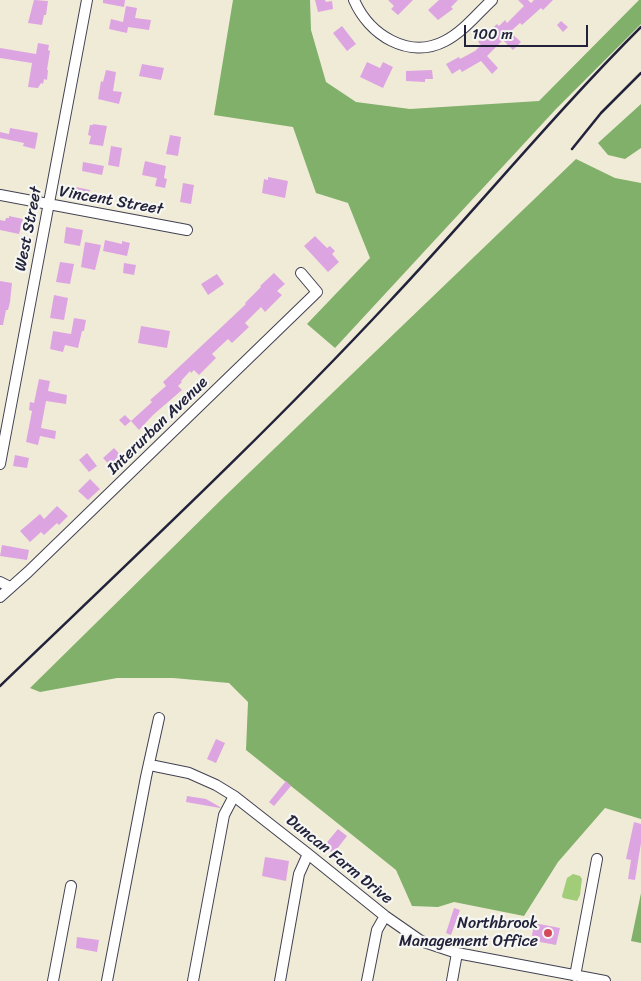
<!DOCTYPE html>
<html>
<head>
<meta charset="utf-8">
<style>
	body { margin:0 }
	#map { position:relative; width:641px; height:981px; overflow:hidden; background:#f0ebd7; font-family:Sriracha,sans-serif }
	canvas { display:block }
	.scale { position:absolute; left:464px; top:25px; width:124px; height:22px; box-sizing:border-box; border:2px solid #22223b; border-top:0; padding-left:6px; font-size:15px; line-height:18px; white-space:nowrap; color:#22223b; -webkit-text-stroke:4px #f6f6f2; paint-order:stroke }
</style>
</head>
<body>
<div id="map">
<canvas width="641" height="981"></canvas>
<div class="scale">100 m</div>
</div>
<script>
const c = document.querySelector('canvas').getContext('2d');
c.lineJoin = 'round';
function fill(path, color) { c.fillStyle = color; c.fill(path, 'evenodd'); }
function strokePath(path, color, width, dash) { c.strokeStyle = color; c.lineWidth = width; c.lineCap = dash ? 'butt' : 'round'; c.setLineDash(dash || []); c.stroke(path); }
function write(font, color, halo, rows, align = 'center') {
  c.font = font + ' Sriracha,sans-serif'; c.lineWidth = 4.5; c.setLineDash([]); c.textBaseline = 'middle'; c.strokeStyle = halo; c.fillStyle = color; for (const [text, x, y, turn = 0] of rows) {
    c.save(); c.translate(x, y); c.rotate((+turn || 0) * Math.PI / 180); c.textAlign = isNaN(turn) ? turn : align; if (halo) c.strokeText(text, 0, 0); c.fillText(text, 0, 0); c.restore();
  }
}
const green = new Path2D(`
	M573 874 580 876 582 879 580 895 577 901 563 898 562 896 567 878Z`);
const forest = new Path2D(`
	M233 0H310L311 30 326 82 356 102 410 109 539 101 639 0H641V24L556 109 335 348 307 324 370 258 348 203 316 193 293 127 214 115Z
	M641 104V148L625 159 608 155 598 143Z
	M576 159 615 178 641 183V819L605 808 558 862 524 916 454 902 438 907 412 906 396 870 246 750 248 702 229 683 173 678H117L40 692 30 688 225 496Z
	M641 893V943L631 941Z`);
const building = new Path2D(`
	M34 0 48 1 46 15H44L42 25 28 23Z
	M103 0H125L124 7 103 3Z
	M315 0H325L326 2 332 1 333 9 318 12Z
	M388 0H413L398 15 391 9 394 6Z
	M439 0H458L451 7 453 9 438 20 428 10Z
	M518 0H528L531 3 534 0H553L543 10 541 8 522 25 520 23 510 32 521 42 513 50 503 40 487 56 498 68 492 74 481 61 462 72 460 69 452 74 446 64 459 57 460 59 475 51 481 45 478 42 497 24 499 26 505 20 507 23 524 6Z
	M126 6 137 8 135 18 151 20 149 30 128 27 127 33 109 29 111 19 123 22Z
	M561 21 568 27 563 32 557 25Z
	M342 26 356 44 347 51 333 33Z
	M38 43 49 45 48 50 50 51 47 70H48L47 80 44 79 43 84 41 83 38 88 28 87 32 63 0 58V48L36 54Z
	M367 62 380 68 383 62 393 67 383 88 360 77Z
	M142 64 164 68 161 80 139 76Z
	M106 70 116 72 113 91 122 92 119 104 98 99 101 81 103 82Z
	M432 70 433 79H425V82L406 81V71Z
	M93 124 107 126 103 146 89 144 91 136 88 135 90 125H93Z
	M10 128 38 133 35 149 23 146 24 143 0 138V132L9 134Z
	M170 135 181 137 178 156 166 154Z
	M111 146 122 148 119 167 108 165Z
	M145 161 166 166 164 178 167 179 165 188 155 186 157 178 142 175Z
	M83 162 104 166 102 175 82 171Z
	M268 177 288 181 285 198 262 193 264 179 268 180Z
	M183 183 194 185 191 204 180 202Z
	M76 187 90 190 88 201 73 198Z
	M9 216 23 219 19 234 0 230V220L5 221 6 218H9Z
	M66 227 83 230 80 246 64 243Z
	M315 236 327 248 330 246 335 251 332 254 339 262 328 272 304 246Z
	M105 240 122 244V241L130 243 127 256 103 251Z
	M85 242 101 245 95 270 81 267Z
	M60 262 74 264 70 284 56 282Z
	M124 263 136 265 134 275 123 273Z
	M274 273 285 284 277 291 282 295 265 312 261 307 245 323 249 327 232 343 228 339 212 354 216 358 199 375 194 370 191 373 190 371 181 381 182 382 178 386 182 390 153 415 139 430 131 421 152 402 150 400 166 386 163 382 246 304 245 303 261 287 260 286Z
	M217 274 224 284 208 295 201 284Z
	M0 281 12 283 10 302 8 310H6L3 325H0Z
	M54 295 68 298 64 320 50 318Z
	M74 318 86 320 84 331H82L78 348 65 345 63 352 50 349 53 331 71 334Z
	M141 326 170 331 167 348 138 343Z
	M39 379 50 381 48 391 67 395 66 404 46 401 41 428 56 431 55 439 40 436 38 445 26 442 32 411 29 410 30 402 34 403Z
	M125 415 131 421 125 426 119 420Z
	M114 448 126 461 115 471 103 458Z
	M87 453 97 466 89 472 79 460Z
	M15 455 29 458 27 468 13 466Z
	M90 479 100 489 88 500 78 491Z
	M57 506 68 516 59 525 57 523 44 535 41 532 30 542 20 531 40 514 44 519Z
	M2 545 29 550 27 560 0 556Z
	M216 739 225 743 216 763 207 759Z
	M286 781 291 786 274 806 269 802Z
	M187 796 206 799 220 807V808L186 802Z
	M634 822 641 824V843L635 880 628 879 631 860 626 859Z
	M338 829 347 836 333 854 324 846Z
	M265 857 289 861 286 881 262 876Z
	M454 908 460 910 451 935 446 933Z
	M534 923 560 928 556 945 540 942V937L532 936Z
	M77 937 99 940 97 952 76 948Z`);
const street = new Path2D(`
	M354 0C369 35 409 60 445 41 463 32 477 14 492 0
	M0 195 187 230
	M0 464 87 0
	M0 582 10 587
	M0 597 28 572 317 292 301 273
	M150 765 189 773 216 785 234 796 308 854 385 916 421 941 457 953 605 981
	M575 976 597 859
	M53 981 71 886
	M107 981 146 777 159 718
	M193 981 224 815 234 796
	M280 981 299 874 308 854
	M367 981 377 930 385 916
	M452 981 457 953`);
const rail = new Path2D(`
	M572 149 601 113 641 73
	M0 686C131 560 264 436 388 303 474 212 553 115 641 27`);
const markers = [
	[548,933,5,"#d1495b"]
];
const streetNames = [
	["Vincent Street",111,201,10],
	["West Street",29,229,-79],
	["Interurban Avenue",158,426,-44],
	["Duncan Farm Drive",339,860,39]
];
const poiNames = [
	["Northbrook",538,924],
	["Management Office",538,942]
];
fill(green, '#a1cd79');
fill(forest, '#80b069');
fill(building, '#dda4e2');
strokePath(street, '#414052', 12);
strokePath(street, '#fff', 10);
strokePath(rail, '#22223b', 2.5);
for (const [x, y, r, color] of markers) { const dot = new Path2D(); dot.arc(x, y, r, 0, 2 * Math.PI); c.fillStyle = color; c.fill(dot); strokePath(dot, '#f6f6f2', 2); }
write('16px', '#22223b', '#f6f6f2', streetNames);
write('16px', '#22223b', '#f6f6f2', poiNames, 'right');
</script>
</body>
</html>
